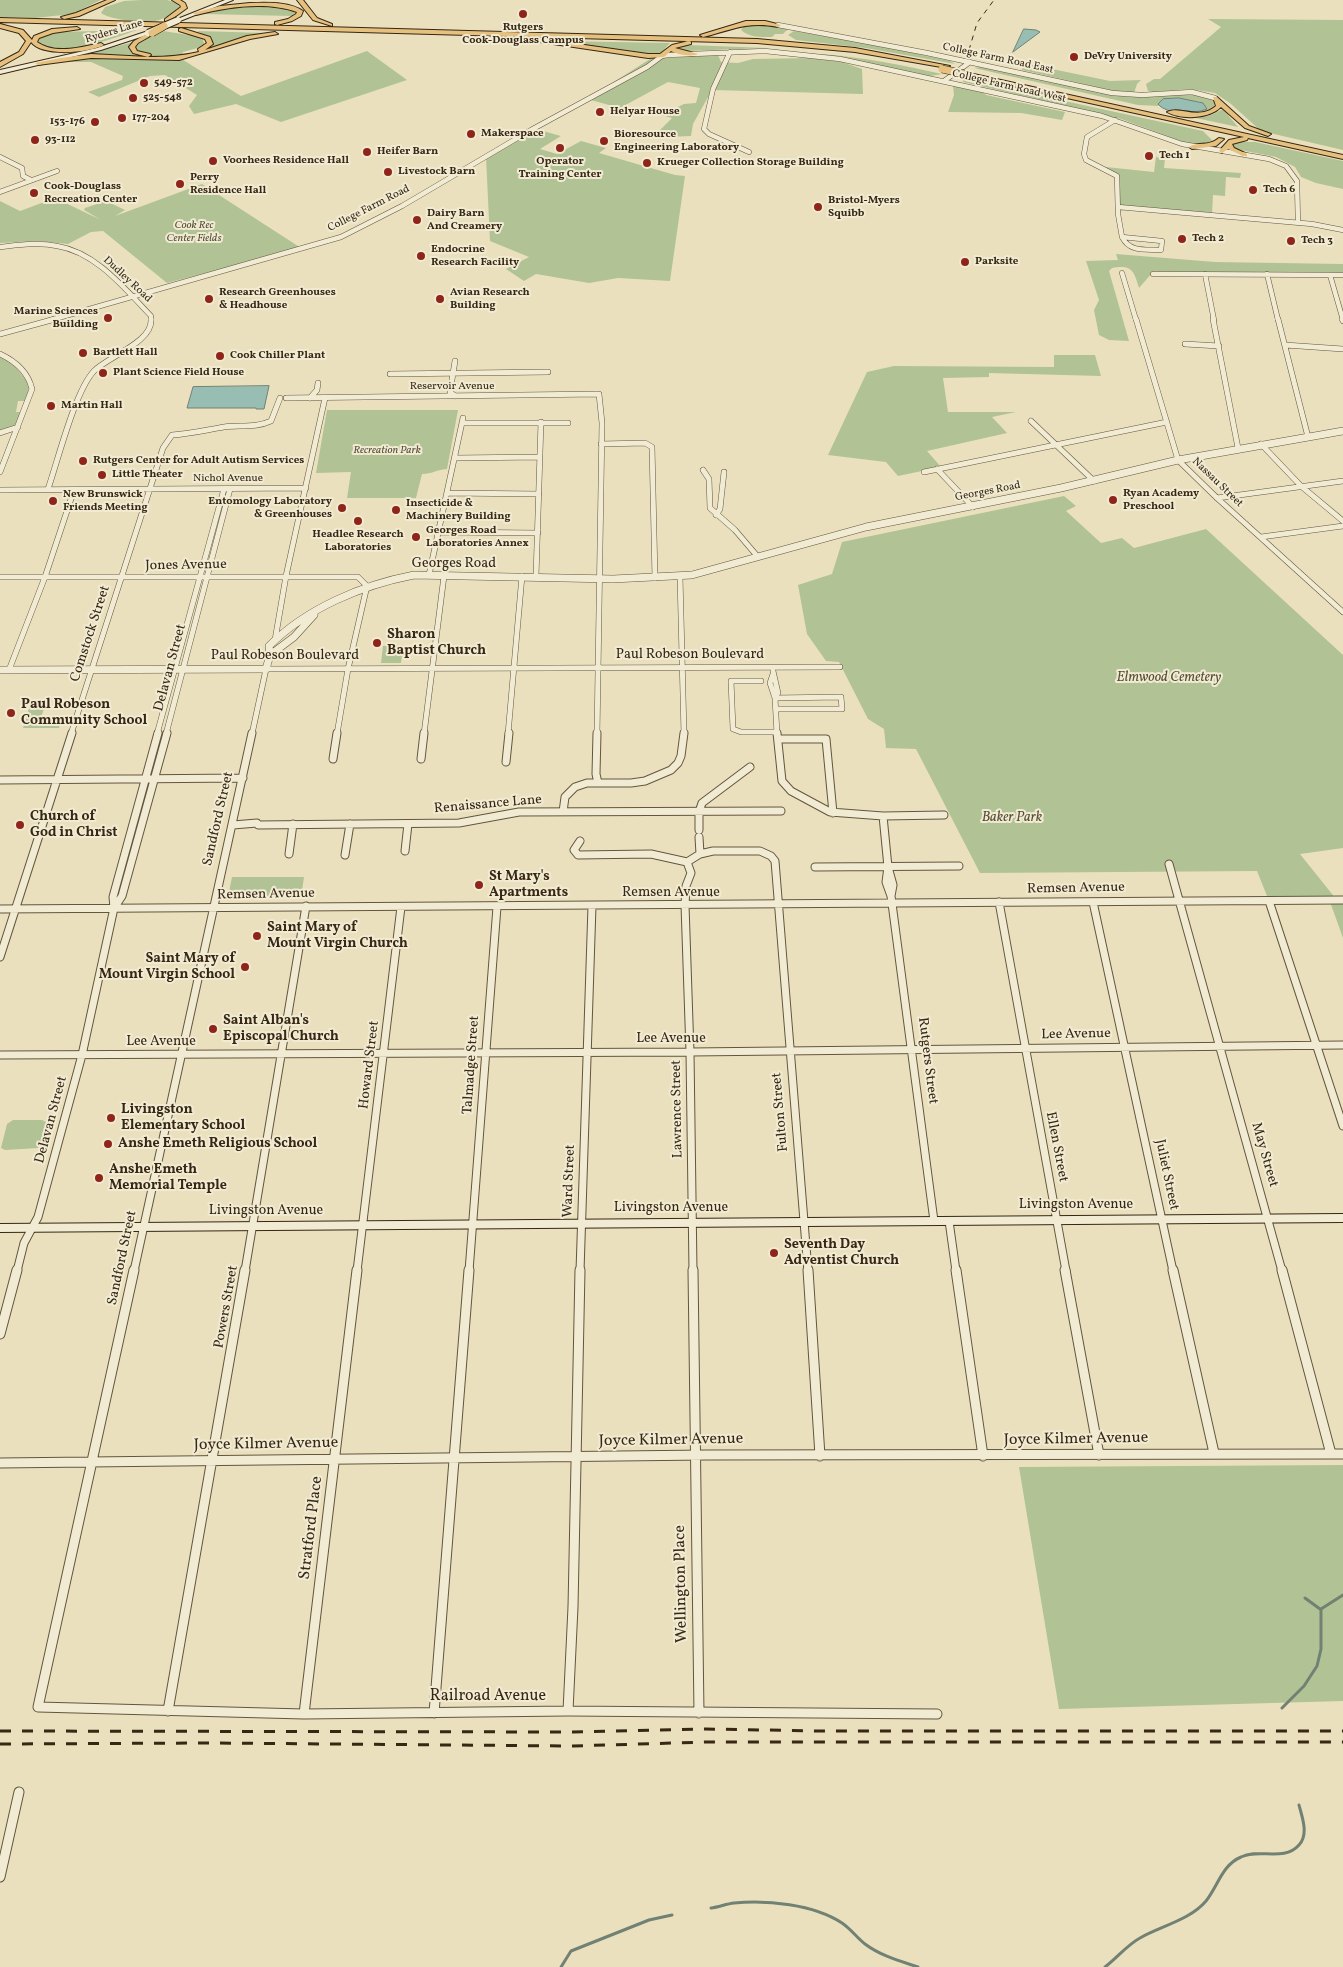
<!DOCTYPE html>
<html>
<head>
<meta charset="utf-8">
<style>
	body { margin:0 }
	canvas { display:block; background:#eae0bd }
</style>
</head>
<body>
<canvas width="1343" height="1967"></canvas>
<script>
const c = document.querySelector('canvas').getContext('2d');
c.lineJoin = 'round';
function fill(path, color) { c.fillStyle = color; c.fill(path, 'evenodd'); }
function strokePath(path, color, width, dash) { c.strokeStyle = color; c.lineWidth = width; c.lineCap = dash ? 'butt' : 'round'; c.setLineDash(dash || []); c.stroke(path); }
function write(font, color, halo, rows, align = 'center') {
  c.font = font + ' Vollkorn,serif'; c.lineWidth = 4; c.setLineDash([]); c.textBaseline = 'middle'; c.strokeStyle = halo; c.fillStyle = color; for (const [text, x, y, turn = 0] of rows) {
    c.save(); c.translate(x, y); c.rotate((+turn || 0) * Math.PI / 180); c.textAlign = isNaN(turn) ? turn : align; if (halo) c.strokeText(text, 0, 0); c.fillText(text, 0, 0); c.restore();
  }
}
const green = new Path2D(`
	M0 0H101L72 14 35 18 0 17Z
	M141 0H167L178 3 179 8C173 13 166 18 159 20 148 24 110 20 101 13L105 7 124 1Z
	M269 2 289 6 295 11 293 16 203 14 245 3Z
	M1208 19 1343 20V150L1261 131 1231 104 1215 93 1190 89 1153 92 1148 91 1146 84 1154 79H1160L1221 27Z
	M762 23 788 29 783 34H775L772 37C761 37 750 38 741 30L744 26Z
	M137 30C107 41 74 53 42 47L39 42 40 37 57 32Z
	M163 31 202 37 205 46 183 52 180 58 241 96 367 51 407 80 281 122 236 104 194 114 189 106 197 95 165 75 150 76 99 97 88 92 122 80 123 76 91 62H57L89 57 88 54 137 41Z
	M197 31 266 33 246 36 205 51 212 44V39Z
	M794 31 886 47 950 61 955 64 866 48 796 40 788 35Z
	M557 41 670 43 660 54 648 55Z
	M688 45 767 48 685 51 675 49Z
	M821 54C862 57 902 65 942 74L930 76Z
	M718 55 721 62 738 63 753 59 811 58 842 62 862 69 863 94 712 90 693 124 691 136 641 138V133L659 131 672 118 661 115 684 104 696 103 700 88 668 82 620 108 587 99 650 59Z
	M1028 64 1110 81 1141 80 1137 84 1134 93H1123L1022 70V67Z
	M980 67 1114 95C1129 97 1143 98 1158 96 1177 94 1198 89 1215 102L1214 106 1208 111H1202L1205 110 1200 102 1173 98 1163 99 1158 104 1159 106 1138 105 974 68Z
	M963 79 1203 131 1212 140 1208 144H1189L1121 119 963 82Z
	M953 86 982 92 986 95 1065 112 1062 120 1021 113 948 112 954 95Z
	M1223 109 1238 127 1191 117 1209 116Z
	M532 128 561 136 540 149 557 154 581 141 606 148 599 153 675 175 685 176 670 281 618 278 589 283 536 274 524 281 506 269 529 257 490 241 486 157Z
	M1241 142H1255L1343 161V189L1316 183 1301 177 1295 167 1276 157 1235 149 1232 144Z
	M1156 157 1165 158 1164 168 1241 173 1240 178 1226 177 1225 196 1213 195 1212 214 1118 207 1117 176 1096 166 1154 172Z
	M202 184 301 248 167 283 103 231 91 232 68 244 37 241 0 243V201L20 211 55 198 101 220 84 210 85 208 106 201 125 210 115 216Z
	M1116 254 1215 262 1343 264V274L1152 273 1139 288C1134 271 1132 264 1112 268L1109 271 1129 341 1109 340 1099 335 1094 310 1099 300 1086 261 1118 260Z
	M0 353 5 354 29 384 27 401H18L16 412H22L18 427 0 433Z
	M1054 355H1095L1101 376 989 373V377L943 378 948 412H1016L992 417 1007 433 927 451 941 467 898 476 886 462 828 455 867 372 894 366 1054 367Z
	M327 410H458L447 469C435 470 432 474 422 474L416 498H347L351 472 316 473Z
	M1064 496 1076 506 1066 511 1101 543 1122 538 1134 548 1206 529 1343 655V848L1300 854 1336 899H1343V938L1329 899 1269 901 1257 871 980 873 916 749 886 748 884 729 868 719 839 662 826 661 807 634 798 585 832 574 842 542Z
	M403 645 401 663H381L383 646Z
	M31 702 45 706 40 720H61L59 728H23Z
	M232 877H304L301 897H228Z
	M13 1120H42L46 1122 41 1144 38 1148 5 1150 1 1148 7 1124Z
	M1343 1465V1701L1059 1709 1019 1467Z`);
const water = new Path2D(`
	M1024 29 1036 30 1040 32 1013 52Z
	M1179 98 1203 103 1207 109C1194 114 1167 115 1158 104L1163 99Z
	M269 386 264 409H256V408H187L193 387Z`);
const stream = new Path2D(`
	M1305 1598 1320 1609
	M1282 1708 1304 1686 1317 1666 1321 1649V1609L1343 1595
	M711 1908C719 1907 726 1904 734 1903 767 1900 813 1904 842 1923 851 1929 857 1938 865 1944 881 1956 900 1961 918 1967
	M561 1967 571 1951 649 1920 672 1915
	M1105 1967C1117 1958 1127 1945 1140 1938 1161 1926 1190 1920 1206 1901 1218 1886 1222 1865 1241 1857 1259 1848 1284 1862 1299 1845 1309 1834 1302 1817 1299 1805`);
const minorFar3 = new Path2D(`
	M778 25 927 53 1112 93 1142 95 1192 92 1215 98
	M730 52 713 89 704 129 709 134 749 152
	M944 81 970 62
	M1115 120 1087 137 1084 154 1086 160 1117 176 1118 214 1122 237
	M0 157 22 168 23 176 31 180
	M0 192 57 171
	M1118 207 1312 224 1343 230
	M1122 237 1162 241 1161 250C1146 249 1130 253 1122 237Z
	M0 247C19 245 38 242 57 246 96 252 125 289 151 316V320
	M1122 273 1136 320
	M1153 274 1343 275
	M1205 274 1214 320
	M1267 274 1278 320
	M1330 275 1343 320
	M51 320 341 237 402 206 531 130 647 67 662 56 668 55 765 51 840 59 1102 116 1182 144 1269 159 1286 166 1297 181 1298 223`);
const minorFar2 = new Path2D(`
	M1136 319 1178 460 1217 498 1343 612
	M1213 319 1238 448
	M1278 319 1308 437
	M1342 319 1343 321
	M0 334 55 319
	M1185 344 1219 346
	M1285 345 1343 349
	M0 354C15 361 28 372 32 389L0 472
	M455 361 450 392 455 396
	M390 374 548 372
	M286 398 599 394 602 423 597 734
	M310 398 317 390 318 383
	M1031 421 1094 481
	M462 423H568
	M0 433 18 427
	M601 444 645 443 652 447 655 578
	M1261 444 1301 486 1343 521
	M455 458 540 457
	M937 469 973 507
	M703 470 709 479 710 508 735 530 758 557
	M924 472 1167 422
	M48 489C58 460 75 391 94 371 109 356 153 342 151 319
	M0 490 306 488
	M447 493 539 494
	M1217 498 1343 481
	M716 515 720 509 724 472
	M439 532 538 533
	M1261 537 1343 526
	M429 575 463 418
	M536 576 541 422
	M0 577H358L367 586 348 669 337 734
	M680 577 684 734
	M275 640 286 576 325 398
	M9 670 45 577 74 490
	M773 671 778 693 774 696
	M773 674 770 683 775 698 777 734
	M761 681H731L733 729 741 732H777
	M775 698 841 697 842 709H776
	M71 734 163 448 172 435C190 434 206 430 224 427 240 425 256 428 271 421L280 398
	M157 734 224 489
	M166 734 230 489
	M252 734 266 669 840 667
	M424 734 444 576
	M508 734 522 576`);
const minorFar1 = new Path2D(`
	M597 733 596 774 598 783
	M777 733 782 781 791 791 830 812 883 816 944 815
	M778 739H826L833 813
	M333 759 337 733
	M421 759 424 733
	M506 762 509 733
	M0 780 243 778
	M563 812 565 797 575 787 587 783H631L645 781 671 770 678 763 681 756 684 733
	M883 816 888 867 886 882 891 896 934 1221
	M233 825 257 823 258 825 459 823 519 812 781 811
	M699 830V812L702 803 750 767
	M699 837 700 854
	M580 841 574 850 578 855 651 854 687 862 691 873 686 886 685 905 690 1052 693 1271
	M405 851 408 824
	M289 854 293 824
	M345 855 350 824
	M687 862 700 854 713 851H760L771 856 775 861 808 1271
	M1169 864 1282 1271
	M815 867 959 866
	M888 867 893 885 891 896
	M1269 901 1343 1126
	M999 902 1066 1271
	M1093 902 1173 1271
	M114 908 122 896 167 733
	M0 909 1343 900
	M0 957 72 733
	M0 1055 690 1052 1343 1045
	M949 1221 956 1271
	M17 1271 24 1243 38 1217 82 1055 114 908 113 897 158 733
	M134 1271 252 733
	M245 1271 306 906
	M357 1271 401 907
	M469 1271 497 907
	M580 1271 592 906`);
const minor = new Path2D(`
	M134 1270 38 1707 304 1714 568 1711 937 1714
	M693 1270 699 1713
	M808 1270 820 1456
	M956 1270 983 1456
	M1065 1270 1099 1455
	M1173 1270 1214 1453
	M1282 1270 1331 1454
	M0 1334 17 1270
	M0 1463 707 1455 1343 1454
	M168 1711 245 1270
	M568 1711 573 1607 580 1270
	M434 1713 469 1270
	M304 1714 357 1270
	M0 1877 19 1792`);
const tertiary = new Path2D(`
	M270 655 269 646C307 608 362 585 414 575L613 579 692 575 866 527 1061 488 1178 460 1343 431
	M0 670 266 669 270 655 294 637 314 615`);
const secondary = new Path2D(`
	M225 0H233L180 21 175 20Z
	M148 31 150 32V34L101 50 0 74V70L97 48Z
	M1343 1214V1222L0 1232V1224Z`);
const trunk = new Path2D(`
	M107 0H115L79 16 64 19 61 17 76 13Z
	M172 0H180L185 3 187 8 169 21H165V19L181 7 180 5Z
	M297 0H303L317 18 332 24V26L313 20Z
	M250 3C267 3 288 1 303 11L301 16 292 21 277 25 275 24V22L288 19 296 14 297 12C266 1 227 7 196 15L193 13 220 6Z
	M0 18 757 39 855 48 950 66 947 68 855 52 757 43 0 22Z
	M746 21H765L781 25 778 27C747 21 732 30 703 37L700 35Z
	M0 24 23 30 32 40 34 36 52 29 77 27 80 29 53 33 39 38 37 42C55 55 81 47 101 43L104 45C89 53 42 57 31 42L23 54 0 67V62L19 52 26 41 19 33 0 28Z
	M181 28 210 37 213 44 205 50 247 36 275 32 278 34 250 39 179 60 91 58 38 65 35 63 61 58 91 54 148 57 133 53 129 47 134 41 152 31 154 32V34L138 43 135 47 137 51 150 54 151 55 148 57C166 57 182 56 199 52L198 49 207 43 205 39 179 31V29Z
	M535 38 648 54H660L672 45 689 41 691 42V44L675 48 698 54C692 57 678 55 671 51L664 57 648 58 533 41 532 40Z
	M969 73 1343 155V159L1248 138 1247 140 1232 144 1234 148 1247 154V156H1243L1228 149 1222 153 1219 151 1229 140 1244 137 967 76 966 75Z
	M1213 97H1217L1249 126 1271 134 1268 136 1245 128 1221 107C1209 119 1181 120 1167 112 1180 105 1198 121 1216 106Z
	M1219 138 1224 139 1216 146 1192 149 1189 147C1199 141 1208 147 1219 138Z`);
const railFar1 = new Path2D(`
	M969 50 977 23 994 0`);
const rail = new Path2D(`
	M0 1731 573 1732 706 1729 821 1731H1343
	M0 1744 211 1743 573 1746 706 1742H1343`);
const secondaryBridge = new Path2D(`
	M148 33 178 20`);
const trunkBridge = new Path2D(`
	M152 33 164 26
	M942 69 969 75`);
const markers = [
	[523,14,5,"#8f2418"],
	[1074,57,5,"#8f2418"],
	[144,83,5,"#8f2418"],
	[133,98,5,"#8f2418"],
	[600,112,5,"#8f2418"],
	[122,118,5,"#8f2418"],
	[95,122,5,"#8f2418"],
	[471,134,5,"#8f2418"],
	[35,140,5,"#8f2418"],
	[604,141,5,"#8f2418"],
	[560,148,5,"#8f2418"],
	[367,152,5,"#8f2418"],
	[1149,156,5,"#8f2418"],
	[213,161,5,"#8f2418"],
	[647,163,5,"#8f2418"],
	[388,172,5,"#8f2418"],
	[180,184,5,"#8f2418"],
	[1253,190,5,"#8f2418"],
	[34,193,5,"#8f2418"],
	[818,207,5,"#8f2418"],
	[417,220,5,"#8f2418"],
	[1182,239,5,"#8f2418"],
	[1291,241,5,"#8f2418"],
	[421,256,5,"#8f2418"],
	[965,262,5,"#8f2418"],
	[209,299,5,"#8f2418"],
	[440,299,5,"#8f2418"],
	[108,318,5,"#8f2418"],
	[83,353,5,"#8f2418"],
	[220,356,5,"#8f2418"],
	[103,373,5,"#8f2418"],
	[51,406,5,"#8f2418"],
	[83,461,5,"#8f2418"],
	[102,475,5,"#8f2418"],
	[1113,500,5,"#8f2418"],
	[53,501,5,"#8f2418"],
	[342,508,5,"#8f2418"],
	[396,510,5,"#8f2418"],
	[358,521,5,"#8f2418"],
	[416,537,5,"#8f2418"],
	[377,643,5,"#8f2418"],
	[11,713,5,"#8f2418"],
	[20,825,5,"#8f2418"],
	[479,885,5,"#8f2418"],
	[257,936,5,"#8f2418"],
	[245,967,5,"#8f2418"],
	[213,1029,5,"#8f2418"],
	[111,1118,5,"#8f2418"],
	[108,1144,5,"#8f2418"],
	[99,1178,5,"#8f2418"],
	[774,1253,5,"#8f2418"]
];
const farPoinames = [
	["Rutgers",523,28,"center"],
	["Cook-Douglass Campus",523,41,"center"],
	["DeVry University",1084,57],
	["549-572",154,83],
	["525-548",143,98],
	["Helyar House",610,112],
	["177-204",132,118],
	["153-176",85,122,"right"],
	["Makerspace",481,134],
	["Bioresource",614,135],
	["Engineering Laboratory",614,148],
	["93-112",45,140],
	["Heifer Barn",377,152],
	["Tech 1",1159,156],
	["Voorhees Residence Hall",223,161],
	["Operator",560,162,"center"],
	["Training Center",560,175,"center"],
	["Krueger Collection Storage Building",657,163],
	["Livestock Barn",398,172],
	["Perry",190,178],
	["Residence Hall",190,191],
	["Cook-Douglass",44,187],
	["Recreation Center",44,200],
	["Tech 6",1263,190],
	["Bristol-Myers",828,201],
	["Squibb",828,214],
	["Dairy Barn",427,214],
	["And Creamery",427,227],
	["Tech 2",1192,239],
	["Tech 3",1301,241],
	["Endocrine",431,250],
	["Research Facility",431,263],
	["Parksite",975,262],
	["Research Greenhouses",219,293],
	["& Headhouse",219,306],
	["Avian Research",450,293],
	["Building",450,306],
	["Marine Sciences",98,312,"right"],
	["Building",98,325,"right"],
	["Bartlett Hall",93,353],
	["Cook Chiller Plant",230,356],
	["Plant Science Field House",113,373],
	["Martin Hall",61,406],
	["Rutgers Center for Adult Autism Services",93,461],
	["Little Theater",112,475],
	["Ryan Academy",1123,494],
	["Preschool",1123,507],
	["New Brunswick",63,495],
	["Friends Meeting",63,508],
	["Entomology Laboratory",332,502,"right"],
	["& Greenhouses",332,515,"right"],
	["Insecticide &",406,504],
	["Machinery Building",406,517],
	["Georges Road",426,531],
	["Laboratories Annex",426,544],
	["Headlee Research",358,535,"center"],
	["Laboratories",358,548,"center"]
];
const farStreetnames = [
	["Ryders Lane",114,32,-17],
	["College Farm Road East",998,59,12],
	["College Farm Road West",1009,87,13],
	["College Farm Road",369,209,-27],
	["Dudley Road",127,280,43],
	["Reservoir Avenue",452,387],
	["Nichol Avenue",228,479],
	["Nassau Street",1217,483,44],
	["Georges Road",988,492,-11]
];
const farParknames = [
	["Cook Rec",194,226],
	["Center Fields",194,239],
	["Recreation Park",387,451]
];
const streetNames = [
	["Georges Road",454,564],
	["Jones Avenue",186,566,-1],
	["Comstock Street",91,634,-72],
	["Paul Robeson Boulevard",690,655],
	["Paul Robeson Boulevard",285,656],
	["Delavan Street",171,668,-75],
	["Renaissance Lane",488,805,-5],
	["Sandford Street",219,819,-77],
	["Remsen Avenue",1076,889,-1],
	["Remsen Avenue",671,893],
	["Remsen Avenue",266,895,-1],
	["Lee Avenue",1076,1035,-1],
	["Lee Avenue",671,1039],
	["Lee Avenue",161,1042],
	["Rutgers Street",927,1061,83],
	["Howard Street",370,1065,-83],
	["Talmadge Street",472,1065,-86],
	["Lawrence Street",678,1109,-91],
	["Fulton Street",781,1112,-95],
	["Delavan Street",52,1120,-75],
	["Ellen Street",1056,1147,79],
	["May Street",1264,1155,74],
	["Juliet Street",1166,1175,78],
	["Ward Street",570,1181,-88],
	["Livingston Avenue",1076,1205],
	["Livingston Avenue",671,1208],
	["Livingston Avenue",266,1211],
	["Sandford Street",123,1258,-78],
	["Powers Street",227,1307,-80]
];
const poiNames = [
	["Sharon",387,635],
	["Baptist Church",387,651],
	["Paul Robeson",21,705],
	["Community School",21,721],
	["Church of",30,817],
	["God in Christ",30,833],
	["St Mary's",489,877],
	["Apartments",489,893],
	["Saint Mary of",267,928],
	["Mount Virgin Church",267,944],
	["Saint Mary of",235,959,"right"],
	["Mount Virgin School",235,975,"right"],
	["Saint Alban's",223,1021],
	["Episcopal Church",223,1037],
	["Livingston",121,1110],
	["Elementary School",121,1126],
	["Anshe Emeth Religious School",118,1144],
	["Anshe Emeth",109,1170],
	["Memorial Temple",109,1186],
	["Seventh Day",784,1245],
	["Adventist Church",784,1261]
];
const parkNames = [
	["Elmwood Cemetery",1169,678],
	["Baker Park",1012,818]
];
const nearStreetnames = [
	["Joyce Kilmer Avenue",1076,1440,-1],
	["Joyce Kilmer Avenue",671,1441,-1],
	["Joyce Kilmer Avenue",266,1445,-1],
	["Stratford Place",312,1528,-83],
	["Wellington Place",682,1584,-91],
	["Railroad Avenue",488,1697]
];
fill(green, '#b1c395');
fill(water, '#98bdb3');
strokePath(water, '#718173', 1);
strokePath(stream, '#718173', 3);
strokePath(minorFar3, '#64553e', 5.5);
strokePath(minorFar2, '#64553e', 6);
strokePath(minorFar1, '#64553e', 9);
strokePath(minor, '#64553e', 11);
strokePath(tertiary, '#64553e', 8);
strokePath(secondary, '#372713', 2);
strokePath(trunk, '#372713', 2);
strokePath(minorFar3, '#f1ebd4', 4.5);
strokePath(minorFar2, '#f1ebd4', 5);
strokePath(minorFar1, '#f1ebd4', 7);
strokePath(minor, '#f1ebd4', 9);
strokePath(tertiary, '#f1ebd4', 7);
fill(secondary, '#f1ebd4');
fill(trunk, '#e5c07e');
strokePath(railFar1, '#372713', 1, [5, 5]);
strokePath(rail, '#372713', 3, [11, 11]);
strokePath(secondaryBridge, '#372713', 8, []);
strokePath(trunkBridge, '#372713', 8, []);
strokePath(secondaryBridge, '#f1ebd4', 6);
strokePath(trunkBridge, '#e5c07e', 7);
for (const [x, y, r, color] of markers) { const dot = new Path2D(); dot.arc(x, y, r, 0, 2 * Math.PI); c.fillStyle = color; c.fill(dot); strokePath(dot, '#f1ebd4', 2); }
write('bold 11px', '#372713', '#f1ebd4', farPoinames, 'left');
write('11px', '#372713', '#f1ebd4', farStreetnames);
write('italic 11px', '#564e34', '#f1ebd4', farParknames);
write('14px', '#372713', '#f1ebd4', streetNames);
write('bold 14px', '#372713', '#f1ebd4', poiNames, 'left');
write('italic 14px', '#564e34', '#f1ebd4', parkNames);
write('16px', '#372713', '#f1ebd4', nearStreetnames);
</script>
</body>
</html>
